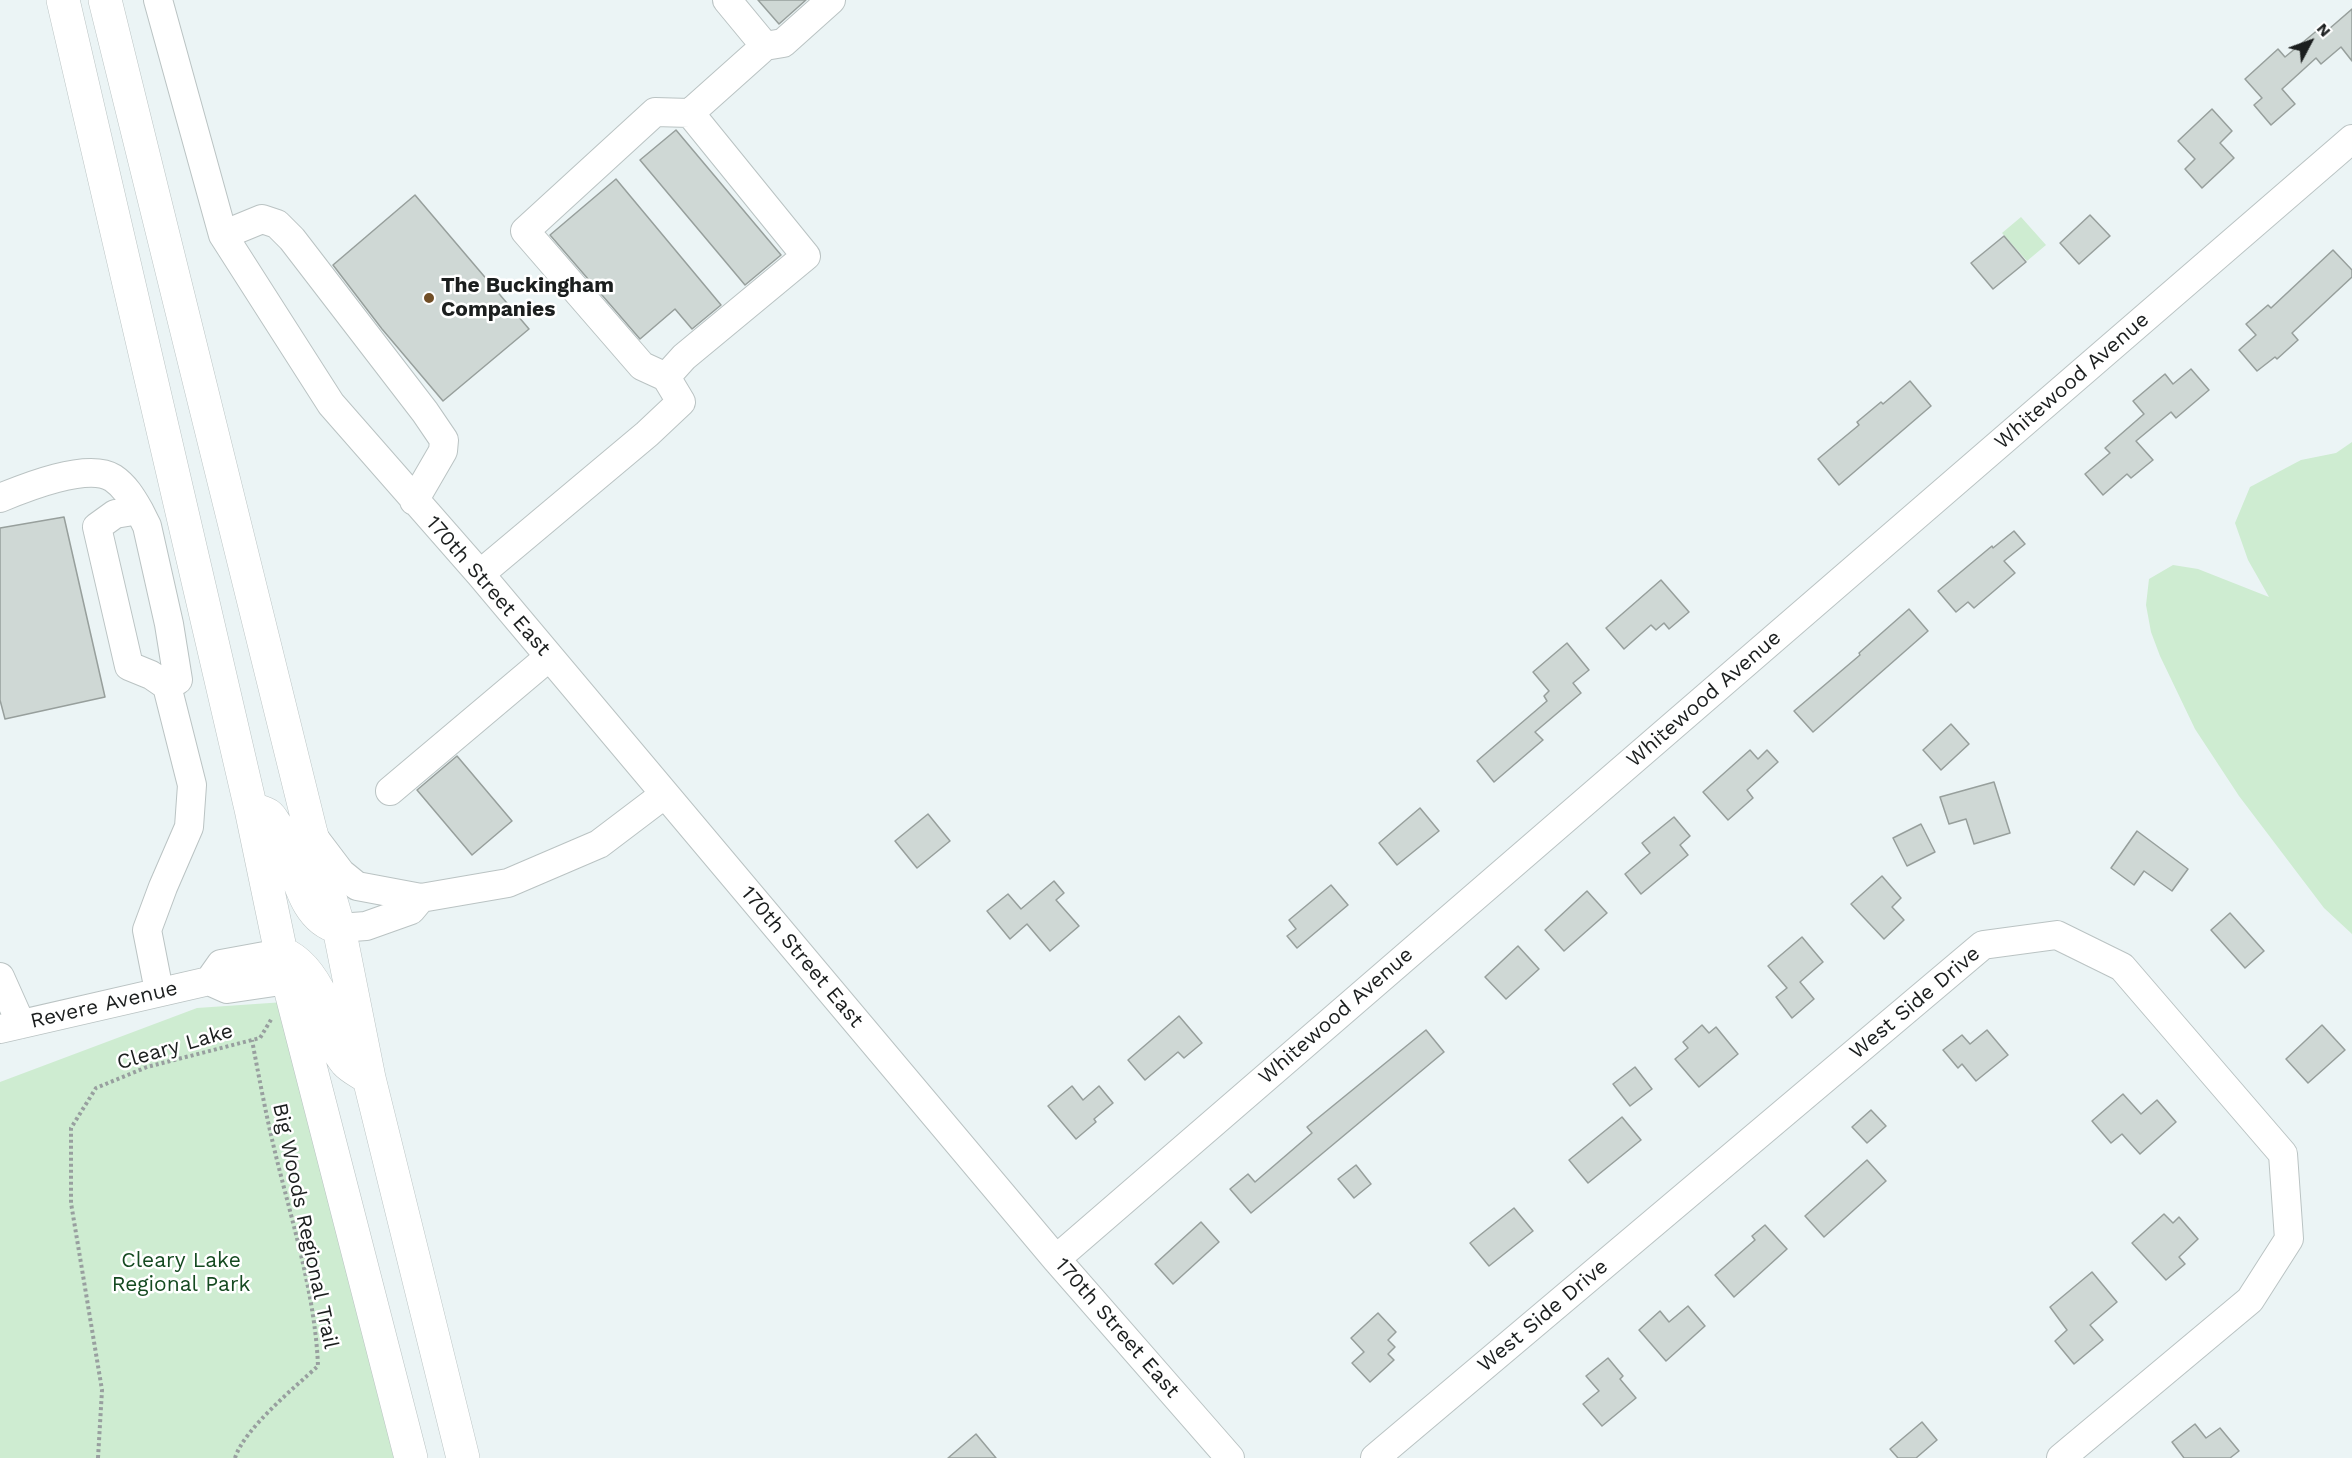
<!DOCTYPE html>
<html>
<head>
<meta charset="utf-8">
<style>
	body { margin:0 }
	#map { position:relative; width:2352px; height:1458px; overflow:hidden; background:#ebf4f5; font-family:"Work Sans",sans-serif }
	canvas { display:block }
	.north { position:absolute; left:2280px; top:12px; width:60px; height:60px; -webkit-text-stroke:4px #fff; paint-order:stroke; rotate:49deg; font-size:16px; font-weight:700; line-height:24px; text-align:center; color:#1b1e1e }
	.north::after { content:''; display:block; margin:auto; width:21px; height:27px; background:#1b1e1e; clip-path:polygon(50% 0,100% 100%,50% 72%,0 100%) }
</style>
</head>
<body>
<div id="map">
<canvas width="2352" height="1458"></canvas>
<div class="north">N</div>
</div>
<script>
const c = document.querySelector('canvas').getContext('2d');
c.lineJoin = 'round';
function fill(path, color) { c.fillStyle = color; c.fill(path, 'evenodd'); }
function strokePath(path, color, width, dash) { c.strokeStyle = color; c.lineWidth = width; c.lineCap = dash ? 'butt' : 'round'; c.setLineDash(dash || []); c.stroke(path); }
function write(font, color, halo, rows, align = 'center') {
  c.font = font + ' "Work Sans",sans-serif'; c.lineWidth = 5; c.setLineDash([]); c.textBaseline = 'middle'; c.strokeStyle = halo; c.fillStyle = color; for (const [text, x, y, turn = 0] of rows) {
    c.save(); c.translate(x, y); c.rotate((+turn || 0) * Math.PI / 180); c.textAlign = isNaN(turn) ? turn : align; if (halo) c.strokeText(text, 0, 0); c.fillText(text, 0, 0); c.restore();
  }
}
const green = new Path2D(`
	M2021 217 2046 245 2027 261 2002 233Z
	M2352 442V934L2324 908 2239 796 2195 729 2160 656 2151 632 2146 605 2149 579 2173 565 2198 569 2269 597 2248 560 2235 523 2250 487 2301 460 2336 453Z
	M299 1001 413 1458H0V1082L197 1008Z`);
const building = new Path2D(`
	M758 0H806L779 24Z
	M2352 9V61L2341 47 2321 64 2316 58 2282 89 2295 104 2271 125 2254 105 2262 98 2245 79 2278 49 2285 57 2325 24 2329 29Z
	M2212 109 2232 131 2220 143 2234 158 2202 188 2185 169 2195 159 2178 141Z
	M676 130 781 255 745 285 640 160Z
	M616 179 721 305 692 329 675 309 640 339 550 235Z
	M415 195 529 329 443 401 382 329 333 265Z
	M2090 215 2110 236 2079 264 2060 243Z
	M2004 236 2026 262 1993 289 1971 263Z
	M2333 250 2352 270V277L2292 333 2298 340 2277 359 2275 357 2257 371 2239 350 2256 335 2246 324 2268 305 2271 308Z
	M2191 369 2209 390 2176 418 2171 412 2136 441 2153 460 2131 478 2127 474 2103 495 2085 474 2110 453 2105 448 2144 414 2133 401 2165 374 2173 384Z
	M1910 381 1931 406 1839 485 1818 459 1859 425 1857 422 1881 402 1883 404Z
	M64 517 105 697 5 719 0 700V528Z
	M2014 531 2025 544 2004 561 2015 573 1974 608 1968 602 1956 612 1938 591 1992 546 1993 548Z
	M1661 580 1689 612 1669 629 1664 623 1656 630 1651 625 1624 649 1606 628Z
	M1909 609 1928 631 1813 732 1794 711 1860 655 1859 653Z
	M1567 643 1589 670 1573 683 1581 693 1535 732 1543 740 1494 782 1477 761 1547 701 1544 696 1549 691 1533 672Z
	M1951 724 1969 744 1941 770 1923 750Z
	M1750 750 1758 759 1767 750 1778 762 1747 790 1753 798 1728 820 1703 792Z
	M457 756 512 821 472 855 417 790Z
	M1994 782 2010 833 1974 844 1966 819 1949 824 1940 797Z
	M1420 808 1439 831 1397 865 1379 843Z
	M928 814 950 841 917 868 895 841Z
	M1674 817 1690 836 1680 845 1688 855 1641 894 1625 874 1650 853 1642 843Z
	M1921 824 1935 852 1907 866 1893 838Z
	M2137 831 2188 869 2172 891 2144 871 2134 885 2111 868Z
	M1882 876 1901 898 1892 907 1904 920 1884 939 1851 904Z
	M1054 881 1064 893 1056 900 1079 926 1050 951 1027 924 1010 939 987 911 1008 894 1021 909Z
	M1331 885 1348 905 1297 948 1287 936 1296 929 1289 920Z
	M1587 891 1607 913 1564 951 1545 930Z
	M2230 913 2264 951 2245 968 2211 930Z
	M1802 937 1823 962 1800 982 1814 999 1792 1018 1776 997 1787 988 1768 966Z
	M1518 946 1539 969 1506 999 1485 977Z
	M1179 1016 1202 1043 1184 1058 1178 1052 1145 1080 1128 1060Z
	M1702 1025 1709 1033 1716 1027 1738 1054 1699 1087 1675 1059 1688 1048 1683 1042Z
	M2322 1025 2345 1050 2308 1083 2286 1059Z
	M1426 1030 1444 1052 1251 1213 1230 1189 1248 1174 1255 1182 1312 1133 1307 1127Z
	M1987 1030 2008 1055 1976 1081 1962 1064 1958 1068 1943 1050 1962 1035 1970 1044Z
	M1635 1067 1652 1089 1630 1106 1613 1084Z
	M1072 1086 1083 1100 1099 1086 1113 1103 1094 1119 1096 1122 1076 1139 1048 1106Z
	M2123 1094 2141 1114 2157 1100 2176 1122 2140 1154 2122 1134 2111 1143 2092 1121Z
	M1871 1110 1886 1126 1867 1143 1852 1127Z
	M1622 1117 1641 1140 1588 1183 1569 1160Z
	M1867 1160 1886 1181 1824 1237 1805 1216Z
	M1356 1165 1371 1184 1354 1198 1338 1179Z
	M1514 1208 1533 1231 1489 1266 1470 1243Z
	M2164 1214 2173 1223 2179 1217 2198 1239 2179 1257 2185 1264 2166 1280 2132 1243Z
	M1201 1222 1219 1242 1173 1284 1155 1264Z
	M1765 1225 1787 1249 1734 1297 1715 1275 1755 1240 1752 1236Z
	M2092 1272 2117 1302 2090 1325 2103 1340 2074 1364 2055 1341 2067 1330 2050 1307Z
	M1688 1306 1705 1326 1666 1361 1639 1330 1660 1311 1669 1322Z
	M1378 1313 1396 1332 1388 1340 1395 1347 1388 1354 1394 1360 1370 1382 1352 1363 1364 1352 1351 1338Z
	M1608 1358 1623 1376 1620 1379 1636 1398 1602 1426 1583 1404 1599 1391 1586 1376Z
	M1922 1422 1937 1440 1916 1458H1898L1890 1449Z
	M2195 1424 2206 1438 2220 1428 2239 1451 2230 1458H2184L2172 1442Z
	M976 1434 996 1458H948Z`);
const path = new Path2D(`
	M98 1458 102 1390 71 1203V1128L96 1088 147 1067 260 1038 272 1018
	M235 1458C244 1429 295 1387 318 1366 315 1289 288 1210 271 1135 264 1104 258 1072 252 1040`);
const minor = new Path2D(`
	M158 0 223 235 331 404 480 574 1056 1259 1230 1458
	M727 0 765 46
	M223 235 262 219 277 224 292 239 425 412 444 440 443 451 414 501
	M666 377 642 366 525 231 655 112 690 113
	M0 498C24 488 88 462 113 478 125 486 132 498 139 510
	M480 574 647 434 681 402 666 377 684 357 806 256 690 113 765 46 783 43 831 0
	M390 791 549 657
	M316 840 341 873 357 886 421 898 508 883 599 844 665 794
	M339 928 366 926 411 910 421 898
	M0 977 21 1024
	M209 981 221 964 281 953
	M159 991 147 930 163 887 189 827 192 785 167 686 151 675 129 666 97 527 115 514 139 510 147 526 169 624 178 680 167 686
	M0 1029 209 981 227 989 288 980
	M1056 1259 2352 139
	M1375 1458 1983 945 2057 935 2122 967 2283 1154 2289 1239 2250 1300 2061 1458`);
const major = new Path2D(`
	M63 0 251 809 281 953 411 1458
	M105 0 311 833 339 928 369 1078 463 1458
	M251 809C256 811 264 812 268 815 272 818 274 823 277 827 297 856 298 917 338 927
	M283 954C301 961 315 983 323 1000 332 1019 331 1045 346 1062 351 1068 362 1073 369 1078`);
const markers = [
	[429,298,6,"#704e26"]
];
const poiNames = [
	["The Buckingham",441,286],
	["Companies",441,310]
];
const streetNames = [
	["Whitewood Avenue",2072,381,-41],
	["170th Street East",488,586,49],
	["Whitewood Avenue",1704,699,-41],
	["170th Street East",802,957,50],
	["West Side Drive",1915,1003,-40],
	["Revere Avenue",104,1005,-13],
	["Whitewood Avenue",1336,1016,-41],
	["Cleary Lake",175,1047,-16],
	["Big Woods Regional Trail",305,1226,78],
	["West Side Drive",1543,1316,-40],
	["170th Street East",1117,1328,49]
];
const parkNames = [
	["Cleary Lake",181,1261],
	["Regional Park",181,1285]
];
fill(green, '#ceecd1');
fill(building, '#cfd8d5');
strokePath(building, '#979f9c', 1.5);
strokePath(minor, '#bac3c3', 30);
strokePath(major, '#bac3c3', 34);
strokePath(path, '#989f9f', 4, [3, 3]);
strokePath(minor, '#fff', 28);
strokePath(major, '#fff', 33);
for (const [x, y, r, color] of markers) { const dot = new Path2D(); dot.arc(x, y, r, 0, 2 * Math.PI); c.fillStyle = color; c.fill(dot); strokePath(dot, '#fff', 2); }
write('bold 21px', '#1b1e1e', '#fff', poiNames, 'left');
write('21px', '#1b1e1e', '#fff', streetNames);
write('21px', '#154a21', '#fff', parkNames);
</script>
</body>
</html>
